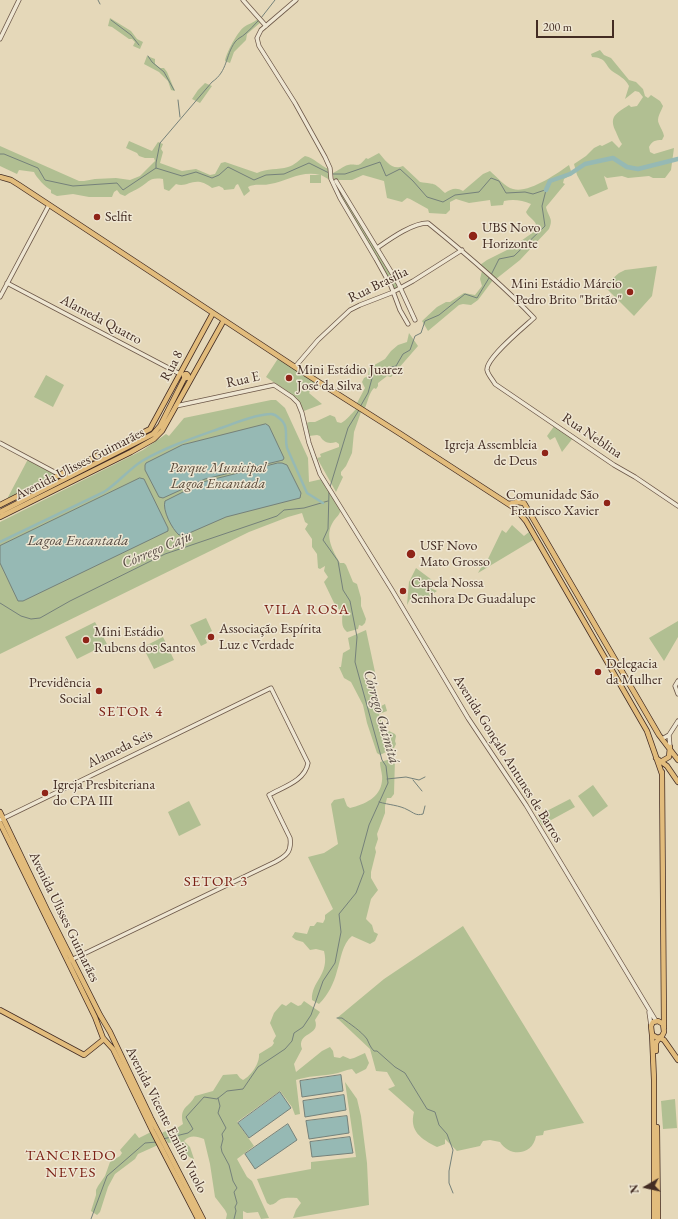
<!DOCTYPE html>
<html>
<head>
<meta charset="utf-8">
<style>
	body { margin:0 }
	#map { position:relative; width:678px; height:1219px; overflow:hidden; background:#e5d8b9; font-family:"EB Garamond",serif }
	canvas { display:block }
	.north { position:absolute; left:626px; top:1167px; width:40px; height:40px; -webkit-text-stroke:3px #eee6d2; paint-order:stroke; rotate:261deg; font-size:11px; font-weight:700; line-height:16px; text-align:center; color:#432c23 }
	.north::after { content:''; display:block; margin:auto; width:14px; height:18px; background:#432c23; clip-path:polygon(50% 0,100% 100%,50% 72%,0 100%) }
	.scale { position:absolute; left:536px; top:20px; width:78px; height:18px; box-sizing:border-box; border:2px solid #432c23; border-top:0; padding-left:5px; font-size:12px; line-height:14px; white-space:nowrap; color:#432c23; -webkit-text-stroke:3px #eee6d2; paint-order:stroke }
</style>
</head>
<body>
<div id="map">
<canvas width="678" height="1219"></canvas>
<div class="north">N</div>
<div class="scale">200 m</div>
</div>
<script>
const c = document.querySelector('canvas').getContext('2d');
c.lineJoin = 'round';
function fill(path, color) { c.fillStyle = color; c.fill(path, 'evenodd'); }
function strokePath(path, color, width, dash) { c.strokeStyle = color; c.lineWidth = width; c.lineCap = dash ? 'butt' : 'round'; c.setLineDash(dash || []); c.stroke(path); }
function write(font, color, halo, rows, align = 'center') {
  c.font = font + ' "EB Garamond",serif'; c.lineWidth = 3; c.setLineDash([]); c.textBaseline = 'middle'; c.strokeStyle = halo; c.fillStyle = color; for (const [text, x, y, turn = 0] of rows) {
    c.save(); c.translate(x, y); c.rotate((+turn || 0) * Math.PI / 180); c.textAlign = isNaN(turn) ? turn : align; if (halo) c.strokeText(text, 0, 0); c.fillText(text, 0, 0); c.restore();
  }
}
const green = new Path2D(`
	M110 18 131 31 137 39 143 42 140 49 133 46 135 42 132 39H129L112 27 108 26Z
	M258 19 261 22 247 34 246 40 234 52 230 63 225 61C226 53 238 31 244 27 248 24 253 23 258 19Z
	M600 50 604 55 611 58 629 80 636 82 643 89 645 96 648 98 651 95 660 101 663 106C661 112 656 118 659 124 661 129 663 131 664 136L662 140C655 140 652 141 649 147L650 152 654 154 674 148 671 170 665 178H653L649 176 628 178 622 176 607 178 604 176 608 189 589 197 577 175 574 164 586 156 594 148 600 145 602 146 612 141 619 148 622 144C618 138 618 136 615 130 609 116 617 113 629 105L631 107 637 106 643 97 639 92 635 91 625 99 629 86C625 78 619 76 612 71 604 64 607 58 592 57L591 54Z
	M147 56 155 59V64L160 68H164L167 72 175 91 171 90 168 81 159 72 144 64Z
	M205 83 212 86 200 103 192 99 198 90Z
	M129 141 152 151 158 142 163 144 161 149 163 152 160 163 182 171 196 169 210 175 215 174 221 163 225 162 257 173C267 168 278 170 288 167 294 166 300 159 305 156 315 158 320 166 329 169L330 180 321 175V183H310V175H320C302 170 287 181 270 184 262 186 255 183 248 187L250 191 244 196 238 184 236 185 234 189 224 190 223 188 219 186 212 188C194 174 188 189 176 184L169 191 164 189 163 179C148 177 150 182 139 188 134 191 130 192 125 196L120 194 117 190 114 192 112 197H89L73 194 57 196 51 193V190C46 188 36 177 34 172L19 170 17 174 0 166V146L79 181H84L95 179 116 178 130 180 140 176 155 161 154 158H145L139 156 137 153 126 148Z
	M379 153C386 161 392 171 403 166L420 182C436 185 432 181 445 193 451 189 456 187 463 191L483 174 490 171C497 177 505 187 513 189 527 194 557 174 569 165L571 171 569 176 564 179 563 183 565 184 546 207C548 217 554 218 549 229L520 260 496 279 480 265 487 260 511 248 535 231C540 221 529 219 526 212L531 204C522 200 513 199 504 201L503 205 491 206 490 200 469 203 456 199 450 202V210L446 214 429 213 428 209 410 199 407 198 402 202 387 198 384 181 363 175 352 180H334L333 173C338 171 343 166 348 165 358 163 357 169 366 158L368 159Z
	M336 183 398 287 394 289 347 209 335 185Z
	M657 266 652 296 634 316 604 286 619 273 625 270Z
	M482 271 493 280 478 300 471 305 463 304 459 305 428 331 422 321 437 307 446 302H450L464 293 475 295 482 286 480 279Z
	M409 333 418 346 391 377 387 376 378 383V386L376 389 374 388C369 393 368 401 365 408L357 403 365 388 362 382 364 378 368 376 369 368 385 359 391 351 398 345 407 342Z
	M279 357 316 382 309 393 322 404 304 411 297 398 266 377Z
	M46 375 64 385 53 407 34 397Z
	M271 400H276L285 408 308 458 309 482 322 479 341 509C340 515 336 517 333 522 324 536 333 551 340 563H344L346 565 353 582 357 584 361 598V606L366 619 365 623 362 626 359 625 358 629 347 632C340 626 343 620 342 612L335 605 324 582 328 577 324 571 325 566 320 569 318 568 317 554 312 547V539L305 529 308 524 305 522 302 513 288 517 249 532 0 654V522L143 450 166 434 169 436 184 418Z
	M356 409 361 412 354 432 352 453 346 466 341 472V475L343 477 336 492 317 458 321 457 320 454 339 447V444L336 442C329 444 324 443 320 436L317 435 309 436 307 423 309 422H315L330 415 335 417 337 422 341 423C347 420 351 414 356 409Z
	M555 425 573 438 562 452 555 437 550 440 547 436Z
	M28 460 57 475 6 501 27 461Z
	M512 525 524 536 529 532 533 540 478 573 485 560 487 561 502 530 506 533Z
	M416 568 440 586V588H438L435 583H432L430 585 431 588 437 591 420 602 414 599H410L407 605 409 582Z
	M206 618 212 631 210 632 211 635 205 638 207 643 201 646 190 625Z
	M678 621V637L664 661 649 638Z
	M95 622 107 644 77 659 65 637Z
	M366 630 375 672 364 675 365 680 368 679 379 707 385 704 387 711 379 714C380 719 384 728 389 731 391 732 393 733 395 734L396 736 395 741 396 744 394 748H388L386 752 380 755 377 753 367 723 363 705 351 682 344 678 339 667H341L343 653 350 649 348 638Z
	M163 637 174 660 154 669 143 647Z
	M395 758 394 794 391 798H387L385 806V813L377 834 378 839 375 848 376 852 371 872V878L378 890 371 899 366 919 372 925 374 932 378 934 375 941 370 944 352 936C342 944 341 959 337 971 334 983 328 995 319 1004L312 1000C311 981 330 975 324 951L316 949 310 950 303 942 296 940 292 937 295 932 307 934 310 926H314L317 922 323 923 325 919V915L333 909 308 857 324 853 338 844 331 804 334 800 344 798 347 806 350 808C365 804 380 798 382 781 383 775 380 768 380 762Z
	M593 785 608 806 593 817 578 796Z
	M570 799 575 807 542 825 537 816Z
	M189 801 201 825 179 836 168 812Z
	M463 926 584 1123 544 1131 543 1135 536 1136C533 1155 510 1158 500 1142L490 1140 483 1141 480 1146 457 1151 445 1139V1144L437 1147C421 1139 409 1131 414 1112L388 1089 395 1086 387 1072 376 1071 370 1049 337 1018 384 979Z
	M304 1001 320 1012 315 1020C321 1036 296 1032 302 1049L294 1064 296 1072 322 1051 330 1047 333 1051 334 1057 340 1058 343 1056 350 1059 354 1058 365 1053 369 1063 366 1069 356 1074 352 1069C345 1070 340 1073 333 1074 321 1076 308 1076 296 1080L300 1114 295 1115 292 1107 280 1091 237 1122 254 1146 237 1159 247 1177 252 1181 269 1218 261 1219 258 1212 247 1213 243 1211V1219H226L227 1214 225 1210 215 1197 210 1164 204 1139C196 1136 190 1135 184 1141L190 1147 194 1159C182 1156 181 1139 168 1143L162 1133 173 1127 177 1128 183 1124C179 1106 189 1108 195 1096L213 1091 223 1075 237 1074 240 1078 243 1080C251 1076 260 1063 259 1054L272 1046 274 1043 273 1041 276 1036 270 1023 274 1013 280 1006 282 1004 286 1006 291 1002 298 1006 301 1005Z
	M345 1082 357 1099 361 1116 367 1163 369 1205 293 1218 296 1210 301 1203 297 1198C292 1198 284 1197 279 1200 275 1203 275 1204 270 1205L267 1203 257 1179 311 1169V1162L356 1157Z
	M675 1099 677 1128 663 1129 661 1101Z
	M151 1132 158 1145 138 1154 135 1159 115 1174 108 1187 100 1212 97 1215 91 1211 96 1195V1190L98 1186 105 1176 110 1162 120 1156 122 1153 120 1150 135 1133 139 1138Z`);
const water = new Path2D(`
	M266 424 269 426 284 458 283 460 205 479 163 498 159 497 145 470V465L146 463 182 445Z
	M278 463H282L287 465 301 493 300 498 226 517 187 534 179 535C172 529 162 510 165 501L203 482Z
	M140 478 144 479 168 528V531L23 601H18L0 563V546Z
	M341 1075 343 1091 302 1097 300 1081Z
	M280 1092 291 1108 249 1138 238 1123Z
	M344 1095 346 1110 305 1117 303 1101Z
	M347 1116 349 1133 309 1139 306 1121Z
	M288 1124 297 1140 255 1169 245 1154Z
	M350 1137 353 1153 312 1157 310 1142Z`);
const stream = new Path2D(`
	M98 0 100 4
	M261 18 275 0
	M111 20 131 35 139 45
	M148 56 152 62 164 72 174 90
	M178 100 180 117
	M0 154H4L38 168 45 180 73 186 117 183 123 190 156 168 182 176 196 172 212 178 219 175 228 167 254 180 266 175 284 174 309 163 329 173
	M156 168V163L160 143 212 82C228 71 225 56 235 42 238 38 242 37 245 34 250 30 254 25 258 21
	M332 174H345L380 162 386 176 400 169 413 181 427 197 443 202 455 195 479 192 491 178 499 181 506 193 525 192 533 194 545 190
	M491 275 499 259 514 256 545 226 542 206 546 190
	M360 407 368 393 374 371 396 366 403 354 410 350 415 336 421 333 425 321 439 315 465 294 477 298 489 278
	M330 487 348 428 359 410
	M0 603 21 616 31 619 40 618 70 601 165 554 277 516 284 510 304 508 328 501
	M387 779 406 777 419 780 425 777
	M413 780 422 791
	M379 802C389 805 399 805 408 810 414 813 416 816 423 814L425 806
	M337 1018H342C350 1024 361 1031 367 1039 369 1043 370 1047 374 1051H377L395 1067 405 1073 427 1109 435 1112 439 1125 447 1134 453 1150 449 1171V1183L453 1193
	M218 1098 220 1106 218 1113 226 1128 222 1134 223 1139 221 1147 222 1152 229 1165 233 1181 237 1188 234 1192 237 1203 235 1207 236 1211 234 1219
	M163 1139 188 1133 193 1129 186 1117 204 1097 217 1099 227 1091 243 1089 258 1067 285 1049 292 1041 294 1033 303 1027 311 1015 323 981 335 963 341 932 339 914 356 893 364 872 360 858 369 825 388 783 386 766 382 760 355 662 357 637 350 601 343 590 338 561 323 540 328 529 329 492
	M91 1219 107 1176 145 1143 157 1142`);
const canal = new Path2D(`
	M0 542 104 492C118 483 128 470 142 461 168 446 196 437 224 427 238 422 256 414 271 414 274 414 277 416 279 418 290 426 284 437 287 448L307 493 323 503`);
const river = new Path2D(`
	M546 190 550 181 570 174 585 164 613 158 627 167 638 169 678 159`);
const minor = new Path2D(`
	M243 0 266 26
	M296 0 261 30 257 38 259 46 295 103 325 157 330 168 331 179 340 198 376 259 391 286 400 310 408 324
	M0 39 19 0
	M336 181 398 283 415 320
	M377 248C390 239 412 223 428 223 465 253 501 283 534 318 524 327 486 358 487 370 488 375 493 380 495 384L614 465 635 477 678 506
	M7 283 180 374
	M0 297 49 205
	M295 367 318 340 350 310 360 305 391 293 413 281 462 250
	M176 406 274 385 292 397 298 403 302 413 309 443 320 474 392 590 468 718 526 805 656 1021
	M0 443 60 475
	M678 681 675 686 678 694
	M669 735 670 747
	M662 739 669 735 678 721
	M0 820 271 688 308 763C305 781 283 787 269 795L290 838C292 852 286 856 275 862L71 960
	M649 1012 651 1026`);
const major = new Path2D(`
	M0 177 11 180 19 185 295 367 399 433 516 509 526 521 647 731 662 774
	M184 376a2 2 0 1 1 4 0a2 2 0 1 1-4 0Z
	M509 504 517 502 524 503 659 735 678 760
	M0 505 150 429 213 313
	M0 512 153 434 160 426 185 377
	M0 517 131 452 154 439 162 431 224 320
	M656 758 667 766 678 782
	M662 761 669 757 670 747
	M662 772 664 1028
	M0 812 47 910 100 1015 110 1032 151 1118 203 1219
	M0 823 95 1017 103 1038 113 1049 152 1130 198 1219
	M0 1010 84 1055 104 1039
	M658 1021 663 1024 664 1032 662 1036 658 1038 652 1035 651 1026 653 1022Z
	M652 1033 654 1080V1219
	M660 1038 664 1040 678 1060
	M656 1051V1043L659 1038
	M657 1127 658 1219`);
const markers = [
	[97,217,4,"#8f2418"],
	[473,236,5,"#8f2418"],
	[630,292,4,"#8f2418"],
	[289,378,4,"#8f2418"],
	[545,453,4,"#8f2418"],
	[607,503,4,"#8f2418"],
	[411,554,5,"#8f2418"],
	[403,591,4,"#8f2418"],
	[211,637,4,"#8f2418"],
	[86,640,4,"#8f2418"],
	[598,672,4,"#8f2418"],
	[99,691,4,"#8f2418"],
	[45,793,4,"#8f2418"]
];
const poiNames = [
	["Selfit",105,217],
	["UBS Novo",482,228],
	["Horizonte",482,244],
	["Mini Estádio Márcio",622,284,"right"],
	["Pedro Brito \"Britão\"",622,300,"right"],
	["Mini Estádio Juarez",297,370],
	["José da Silva",297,386],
	["Igreja Assembleia",537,445,"right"],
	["de Deus",537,461,"right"],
	["Comunidade São",599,495,"right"],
	["Francisco Xavier",599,511,"right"],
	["USF Novo",420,546],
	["Mato Grosso",420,562],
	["Capela Nossa",411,583],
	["Senhora De Guadalupe",411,599],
	["Associação Espírita",219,629],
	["Luz e Verdade",219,645],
	["Mini Estádio",94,632],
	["Rubens dos Santos",94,648],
	["Delegacia",606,664],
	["da Mulher",606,680],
	["Previdência",91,683,"right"],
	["Social",91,699,"right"],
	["Igreja Presbiteriana",53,785],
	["do CPA III",53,801]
];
const streetNames = [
	["Rua Brasília",378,285,-26],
	["Alameda Quatro",101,320,28],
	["Rua 8",172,366,-62],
	["Rua E",243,380,-12],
	["Rua Neblina",592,436,34],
	["Avenida Ulisses Guimarães",80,464,-27],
	["Alameda Seis",120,749,-26],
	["Avenida Gonçalo Antunes de Barros",508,759,58],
	["Avenida Ulisses Guimarães",64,917,64],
	["Avenida Vicente Emilio Vuolo",166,1120,63]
];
const parkNames = [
	["Parque Municipal",218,468],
	["Lagoa Encantada",218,484]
];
const waterNames = [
	["Lagoa Encantada",78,541],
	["Córrego Caju",157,550,-23],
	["Córrego Guimitá",381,717,74]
];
const neighbourhoodNames = [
	["VILA ROSA",307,610],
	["SETOR 4",131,712],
	["SETOR 3",216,882],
	["TANCREDO",71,1156],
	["NEVES",71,1173]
];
fill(green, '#b1bf92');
fill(water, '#96b9b4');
strokePath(water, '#75817a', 1);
strokePath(stream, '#75817a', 1);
strokePath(canal, '#96b9b4', 2.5);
strokePath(river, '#96b9b4', 4.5);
strokePath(minor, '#6c5748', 5);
strokePath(major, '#432c23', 6);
strokePath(minor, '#eee6d2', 3.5);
strokePath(major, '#e2bc7c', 4.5);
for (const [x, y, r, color] of markers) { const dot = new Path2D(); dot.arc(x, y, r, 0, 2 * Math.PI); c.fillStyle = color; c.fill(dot); strokePath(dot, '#eee6d2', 1.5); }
write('14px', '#432c23', '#eee6d2', poiNames, 'left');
write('14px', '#432c23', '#eee6d2', streetNames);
write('italic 14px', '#594939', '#eee6d2', parkNames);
write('italic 15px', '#544840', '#eee6d2', waterNames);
c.letterSpacing = '1px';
write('15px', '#7a1f14', '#eee6d2', neighbourhoodNames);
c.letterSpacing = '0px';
</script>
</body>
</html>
